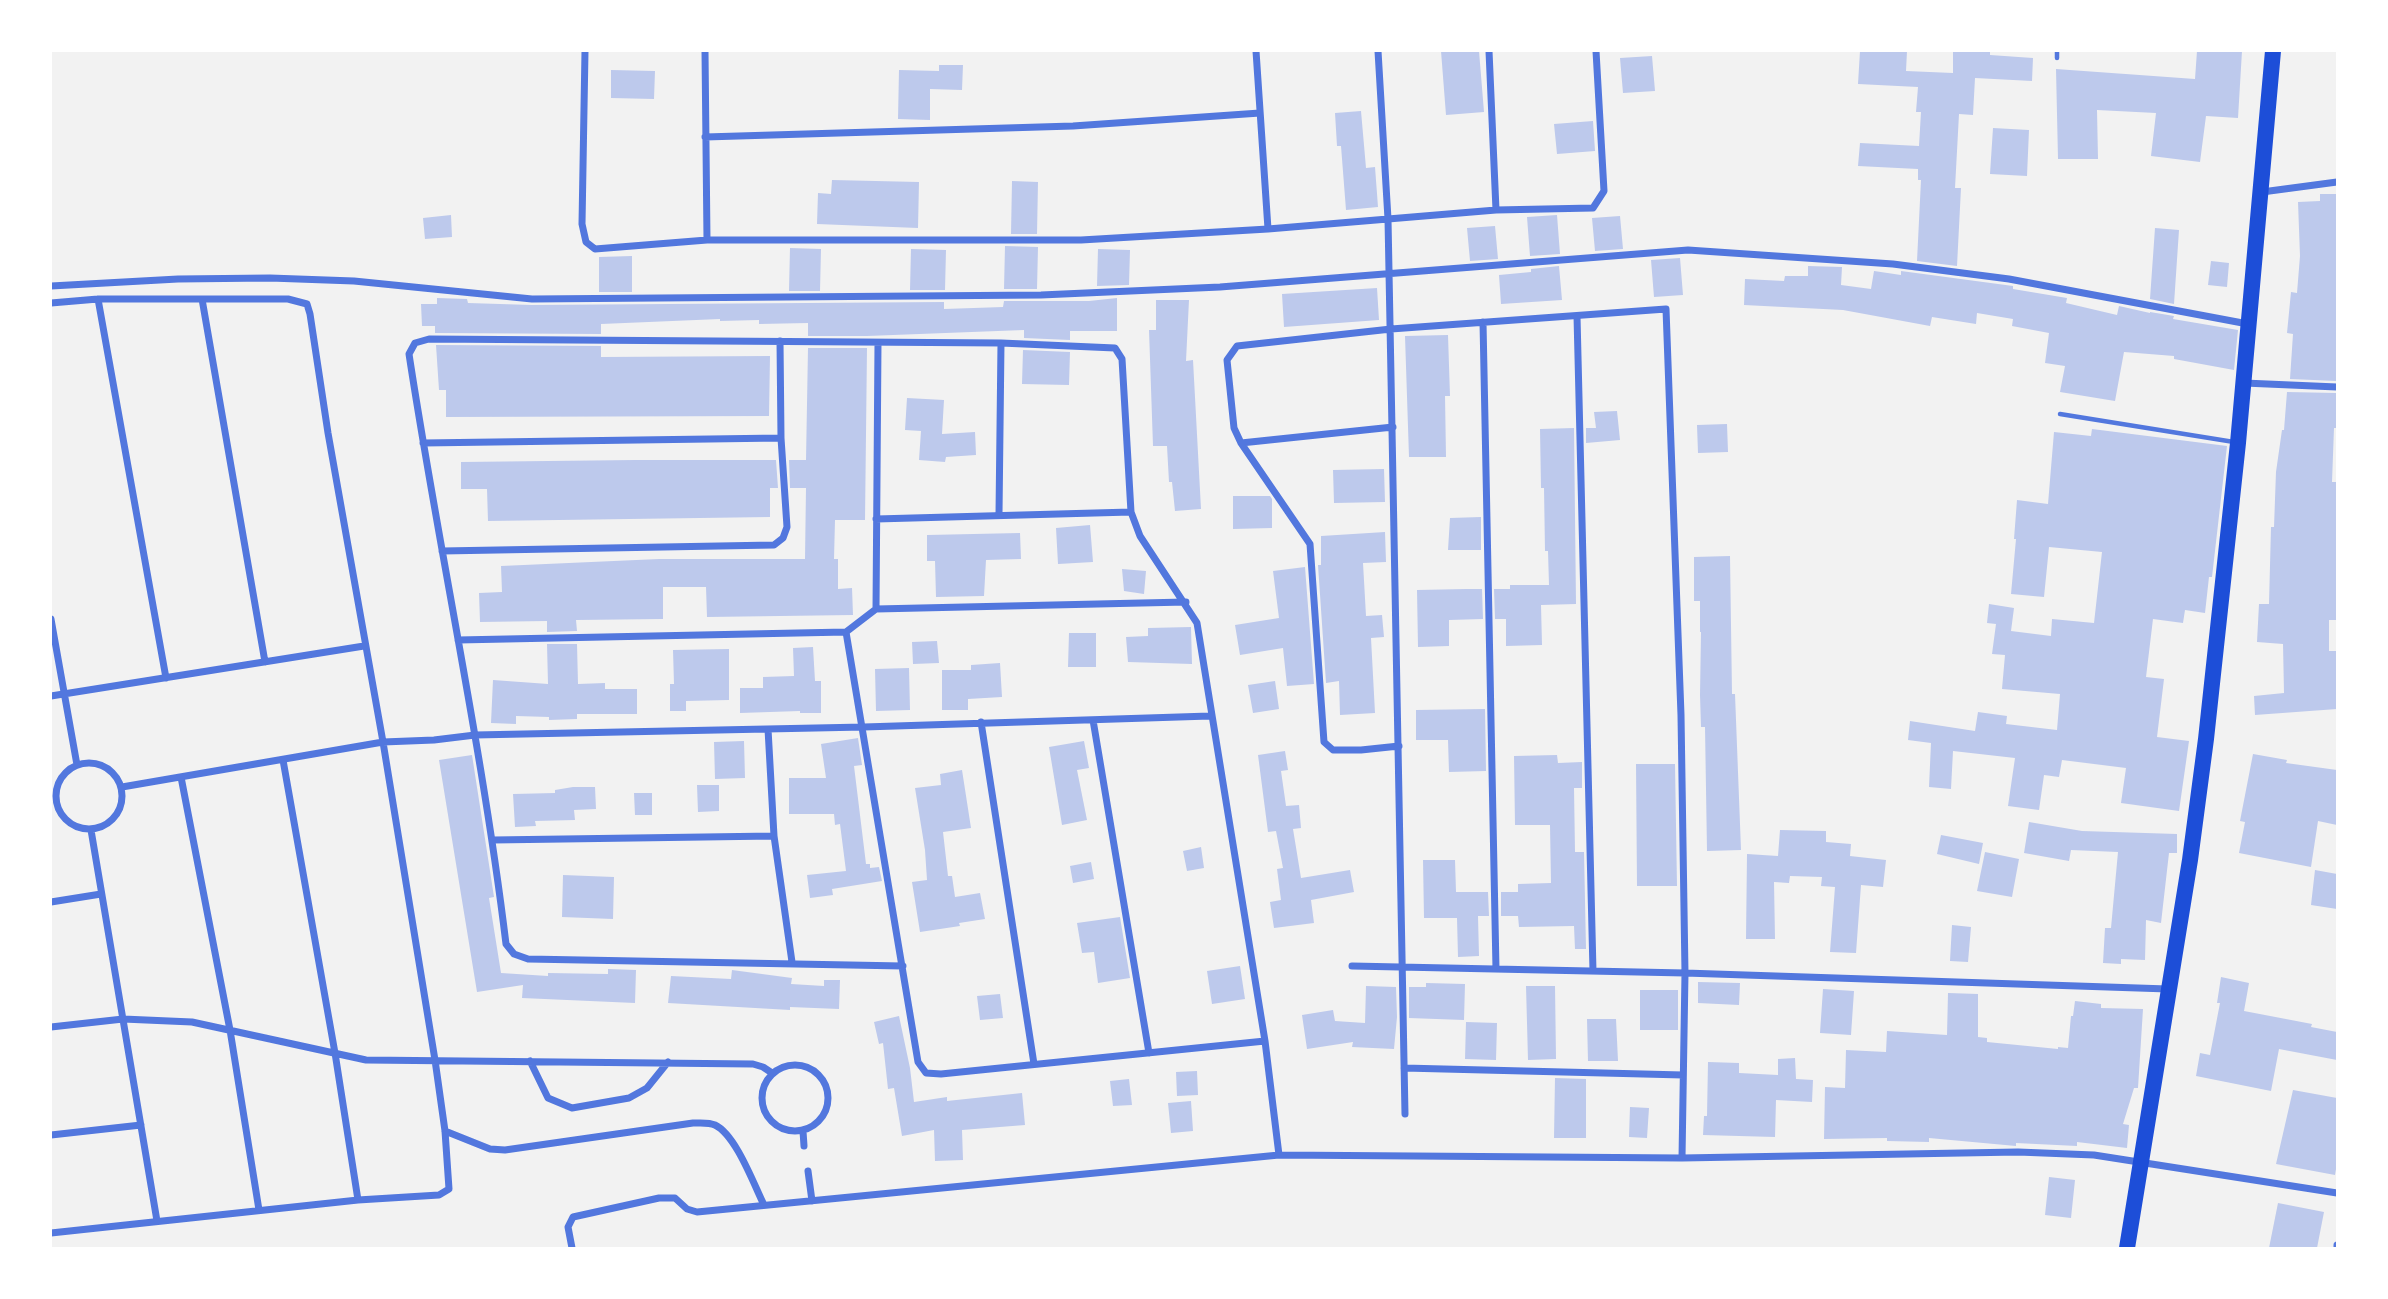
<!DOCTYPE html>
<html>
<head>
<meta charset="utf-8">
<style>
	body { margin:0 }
	#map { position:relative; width:2388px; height:1299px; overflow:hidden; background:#f2f2f2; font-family:"PT Sans Narrow",sans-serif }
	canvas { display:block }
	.frame { position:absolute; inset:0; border:52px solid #fff; pointer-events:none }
</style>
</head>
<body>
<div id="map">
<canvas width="2388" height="1299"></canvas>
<div class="frame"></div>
</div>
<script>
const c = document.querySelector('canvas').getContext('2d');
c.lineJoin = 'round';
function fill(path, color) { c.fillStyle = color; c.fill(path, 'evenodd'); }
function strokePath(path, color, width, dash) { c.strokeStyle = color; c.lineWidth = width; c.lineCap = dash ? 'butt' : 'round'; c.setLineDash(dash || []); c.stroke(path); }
const building = new Path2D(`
	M1441 51H1479L1484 112 1446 115Z
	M1860 51H1907L1906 71 1953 73V51H1990V55L2033 58 2032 81 1975 78 1973 115 1959 114 1955 188H1961L1957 266 1917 261 1921 180H1918V169L1858 166 1860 143 1919 146 1921 112H1916L1918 87 1858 84Z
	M2197 51H2242L2238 118 2206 116 2200 162 2151 156 2156 113 2097 110 2098 159H2058L2056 69 2195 79Z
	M1652 56 1655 91 1623 93 1620 58Z
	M939 65H963L962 90 930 89V120L898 119 899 70 939 71Z
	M611 70 655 71 654 99 611 98Z
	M1361 111 1366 168 1375 167 1378 207 1346 210 1341 146H1337L1335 113Z
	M1593 121 1595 151 1557 154 1554 124Z
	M1993 128 2029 130 2027 176 1990 174Z
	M832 180 919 182 918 228 817 224 818 193 831 194Z
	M1012 181 1038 182 1037 234H1011Z
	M2320 194H2337V381L2290 379 2293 334 2287 333 2291 292 2297 293 2300 256 2298 202 2320 201Z
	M451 215 452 237 425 239 423 218Z
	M1557 215 1560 254 1530 256 1527 217Z
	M1620 216 1623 249 1595 251 1592 218Z
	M1495 226 1498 259 1470 261 1467 228Z
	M2155 228 2179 230 2174 304 2150 299Z
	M1005 246 1038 247 1037 289H1004Z
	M790 248 821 249 820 291H789Z
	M911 249 946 250 945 290H910Z
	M1098 249 1130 250 1129 285 1097 286Z
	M632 256V292H599V257Z
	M1680 258 1683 295 1654 297 1651 260Z
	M2211 261 2229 263 2227 287 2208 285Z
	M1559 266 1562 300 1501 304 1499 275 1531 272V269Z
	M1808 266 1842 267 1841 285 1871 289 1874 271 1901 275V271L2013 286V289L2067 298 2066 303 2117 315 2119 306 2150 313V312L2174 316 2173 319 2238 330 2234 370 2174 359V356L2124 352 2115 401 2060 392 2065 366 2045 363 2049 333 2012 326 2013 319 1977 313 1976 324 1932 317 1930 326 1843 310 1744 305 1745 279 1784 281 1785 276H1808Z
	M1377 288 1379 320 1284 327 1282 294Z
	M437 298 467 299 468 303 532 305 944 302V309L1003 307 1004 301H1089L1117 298V331H1070V340L1024 338V330L867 336H808V323L759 324V320L720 321V319L601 324V334L435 333V326H422L421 304H437Z
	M1156 300H1189L1186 361 1193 360 1201 509 1175 511 1172 482H1169L1167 446H1153L1149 330H1156Z
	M1448 335 1450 396H1445L1446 457H1409L1405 336Z
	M436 345 601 346V357L770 356 769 416 446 417V390H439Z
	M808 348H867L865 520H835L834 559H838V589L852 588 853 615 707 617 706 587H663V619L576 620 577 631 547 632V621L480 622 479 593 502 592 501 566 659 559H805L806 488H790L789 460H806Z
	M1023 350 1070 352 1069 385 1022 384Z
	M2287 392 2336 393 2337 428H2334L2332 482H2337V620H2329V651H2337V709L2255 715 2254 696 2284 693 2283 644 2257 642 2259 604H2269L2271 527H2274L2276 472 2282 430H2284Z
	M907 398 944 400 942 434 975 432 976 455 946 457 945 462 919 460 921 431 905 430Z
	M1617 411 1620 440 1586 443V428H1596L1594 412Z
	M1727 424 1728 452 1698 453 1697 425Z
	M1574 428 1576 604 1541 605 1542 645 1506 646V619H1495L1494 589H1510V585H1549L1548 551H1545L1544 488H1541L1540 429Z
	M2092 429 2227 446 2212 577H2209L2205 613 2185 610 2183 623 2153 619 2146 677 2164 679 2157 737 2189 741 2179 811 2121 803 2126 768 2062 760 2059 777 2044 775 2039 810 2008 806 2015 758 1953 751 1951 789 1929 787 1931 743 1908 740 1910 721 1975 731 1978 712 2007 716 2006 724 2057 730 2060 694 2002 689 2005 655 1992 654 1996 624 1987 623 1989 604 2014 608 2011 631 2051 636 2052 619 2094 623 2102 552 2049 547 2044 597 2011 594 2016 539H2014L2017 500 2048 504 2054 432 2091 436Z
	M635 460H776L778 488H770V517L488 521 487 489H461V462Z
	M1384 469 1385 502 1334 503 1333 470Z
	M1233 496H1270L1272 499V528L1233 529Z
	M1481 517V550H1448L1450 518Z
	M1090 525 1093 562 1058 564 1056 528Z
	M1385 532 1386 562 1363 563 1366 616 1382 615 1384 637 1371 638 1375 713 1340 715 1339 681 1326 683 1318 565H1321V536Z
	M1020 533 1021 559 986 560 984 596 936 597 935 561H927V535Z
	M1730 556 1732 694H1735L1741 850 1707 851 1705 727H1701L1700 695 1701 632H1700V601H1694V557Z
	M1305 567 1314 684 1287 686 1283 648 1240 655 1235 625 1279 618 1273 571Z
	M1122 569 1146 571 1144 594 1124 591Z
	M1466 589H1482L1483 619 1449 620V646L1418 647 1417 590Z
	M1191 627 1192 664 1128 662 1126 637 1148 636V628Z
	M1069 633H1096V667H1068Z
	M937 641 939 663 913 664 912 642Z
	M547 644H577L578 684 605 683V689H637V714H577V719L549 720V717L516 716V724L491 723 493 680 548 684Z
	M813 647 815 681H821V713H800V711L740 713V688H763V677L794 676 793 648Z
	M729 649V700L686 701V711H670V684H674L673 650Z
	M1000 663 1002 697 968 699V710H942V670H971V665Z
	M909 668 910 710 876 711 875 669Z
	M1275 681 1279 709 1253 713 1248 685Z
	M1485 709 1486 771 1449 772 1448 740H1416V710Z
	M858 738 862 765 854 766 866 864H870V868L879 867 882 881 832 889 833 895 810 898 807 875 846 871 840 824 835 825 834 814H789V778H826L821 744Z
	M744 741 745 778 715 779 714 742Z
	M1084 741 1089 768 1077 770 1087 820 1062 825 1049 747Z
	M1285 751 1288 770 1281 771 1286 806 1299 805 1301 828 1293 829 1301 878 1350 870 1354 892 1311 900 1314 923 1274 928 1270 902 1281 900 1277 869 1283 868 1276 831 1268 832 1258 755Z
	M2253 754 2287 760 2286 763 2337 770V825L2318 821 2311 867 2239 853 2245 822 2240 821Z
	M472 755 490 871 494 897 489 898 501 973 548 976V973L608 974V969L636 970 635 1003 522 998 523 985 477 992 439 760Z
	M1557 755 1558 763 1582 762V788H1574L1575 852H1584L1586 949H1575L1574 926 1519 927 1518 916H1501V892H1518V884L1551 883 1550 825H1515L1514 756Z
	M1636 764H1675L1677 886H1637Z
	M962 770 971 828 943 832 948 876H952L955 897 980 893 985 919 959 923 960 926 920 932 912 882 927 880 925 850 915 788 941 785 940 774Z
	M697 785H719V811L698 812Z
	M573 787H595L596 809 574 810 575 820 535 821 536 826 515 827 513 794 555 793V790Z
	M634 793H652V815H635Z
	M2029 822 2082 831 2177 834V853H2169L2161 923 2146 920 2145 960 2121 959V964L2103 963 2105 928H2111L2118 852 2071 850 2069 861 2024 853Z
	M1780 830 1826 831V842L1851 844 1850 856 1886 860 1883 887 1861 885 1856 953 1830 952 1835 887 1821 886 1822 877 1790 876 1789 883 1774 882 1775 939H1746L1747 854 1778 856Z
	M1941 835 1983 843 1979 864 1937 854Z
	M1201 847 1204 868 1187 871 1183 851Z
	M1985 852 2019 859 2012 897 1977 891Z
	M1423 860H1455L1456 892H1488L1489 916H1478L1479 956 1458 957 1457 918H1424Z
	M1091 862 1094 879 1073 883 1070 866Z
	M2315 870 2337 874V909L2311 905Z
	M563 875 614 877 613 919 562 917Z
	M1120 917 1130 978 1098 983 1094 952 1082 953 1077 923Z
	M1952 925 1971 927 1968 962 1950 961Z
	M1240 966 1245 999 1212 1004 1207 971Z
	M732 970 792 978 791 984 824 986V980H840L839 1009 790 1007V1010L668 1003 671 976 731 979Z
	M2221 977 2249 983 2244 1011 2312 1024 2311 1027 2337 1032V1060L2279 1049 2271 1091 2196 1076 2200 1053 2210 1055 2220 1003H2217Z
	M1698 982 1740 983 1739 1005 1698 1003Z
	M1426 983 1465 984 1464 1020 1409 1018V987H1426Z
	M1366 986 1396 987 1397 1017 1394 1049 1352 1047 1353 1042 1307 1049 1302 1015 1333 1010 1335 1021 1365 1023Z
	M1526 986H1555L1556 1059 1528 1060Z
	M1823 989 1854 991 1851 1035 1820 1033Z
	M1640 990H1678V1030H1640Z
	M1948 993 1978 994V1037L1987 1038V1042L2058 1049V1047L2068 1048 2071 1016H2073L2075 1001 2101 1004V1008L2143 1009 2138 1088H2134L2123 1124 2129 1125 2127 1148 2077 1142V1146L2016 1143V1146L1929 1138V1142L1887 1141V1138L1824 1139 1825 1087 1845 1088 1846 1050 1886 1052 1887 1031 1947 1035Z
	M1000 994 1003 1018 980 1020 977 996Z
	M899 1016 910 1068 914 1102 947 1097V1101L1022 1093 1025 1125 962 1130 963 1160 935 1161 934 1130 902 1136 894 1088 888 1089 883 1043 879 1044 874 1022Z
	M1587 1019H1616L1618 1061H1588Z
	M1466 1022 1497 1023 1496 1060 1465 1059Z
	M1795 1058 1796 1079 1813 1080 1812 1102 1776 1100 1775 1137 1703 1135 1704 1116H1707L1708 1062 1739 1063V1073L1778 1075V1059Z
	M1197 1071 1198 1095 1177 1096 1176 1072Z
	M1555 1078 1586 1079V1138H1554Z
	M1129 1079 1132 1105 1113 1106 1110 1081Z
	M2293 1090 2337 1098V1163L2335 1175 2276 1164Z
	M1191 1101 1193 1131 1171 1133 1168 1103Z
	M1630 1107 1649 1108 1647 1138 1629 1137Z
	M2049 1177 2075 1180 2071 1218 2045 1215Z
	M2278 1203 2324 1212 2317 1248H2269Z`);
const service = new Path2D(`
	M2057 51V58
	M2060 414 2234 442`);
const minor = new Path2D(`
	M585 51 582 224 586 242 595 249 707 240H1081L1268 229 1496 210 1593 208 1604 191 1596 51
	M705 51 707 240
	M1256 51 1268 229
	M1378 51 1388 219 1405 1114
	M1489 51 1496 210
	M705 137 1073 126 1260 113
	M2262 192 2337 182
	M51 286 178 279 270 278 354 281 532 299 1041 295 1220 287 1688 250 1893 264 2009 279 2248 324
	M98 299 166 678
	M202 299 265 662
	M51 303 98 299H288L307 304 310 314 328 433 383 742 435 1060 445 1131 449 1189 439 1195 358 1200 51 1233
	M1577 316 1593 971
	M1483 322 1496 969
	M2244 383 2337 387
	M423 443 781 438
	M1241 443 1393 427
	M999 514 1001 343
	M876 519 1131 512
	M442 551 774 545 783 538 787 527 781 438 780 341
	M876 609 878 343
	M51 619 77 765
	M846 632 918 1062 926 1073 941 1074 1265 1041
	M458 640 846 632 876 609 1186 602
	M51 696 364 646
	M1093 720 1149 1053
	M981 722 1034 1064
	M768 729 774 836 792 962
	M1399 746 1361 750H1333L1324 742 1310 544 1241 443 1234 428 1227 360 1237 346 1391 329 1666 309 1681 715 1685 973 1682 1158
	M283 760 335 1053 358 1200
	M56 796a33 33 0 1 1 66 0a33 33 0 1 1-66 0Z
	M181 777 230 1030 259 1210
	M122 787 383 742 434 740 475 735 864 727 1210 716
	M91 830 157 1221
	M493 840 774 836
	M51 902 101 894
	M903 966 528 959 514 954 506 944C482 746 439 551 409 354L415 343 429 339 1001 343 1115 348 1122 359 1131 512 1140 536 1197 623 1265 1041 1279 1155
	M1352 966 1685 973 2168 989
	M51 1027 123 1019 192 1022 366 1060 753 1064 763 1067 772 1073
	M530 1061 548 1098 572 1108 629 1098 647 1088 668 1062
	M762 1098a33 33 0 1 1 66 0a33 33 0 1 1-66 0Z
	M1404 1068 1683 1075
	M445 1131 490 1149 505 1150 693 1123C700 1123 709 1122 715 1125 736 1135 754 1185 764 1205
	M803 1131 804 1146
	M51 1135 141 1125
	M808 1171 812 1201
	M572 1248 568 1227 573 1217 659 1198H675L687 1209 697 1212 1279 1155 1682 1158 2018 1152 2094 1155 2337 1193
	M2337 1248V1245`);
const trunk = new Path2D(`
	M2127 1248 2190 860 2206 739 2238 443 2273 51`);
fill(building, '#bdc9ec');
strokePath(service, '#5277de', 4.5);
strokePath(minor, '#5277de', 7);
strokePath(trunk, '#1d4ed8', 16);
</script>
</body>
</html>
